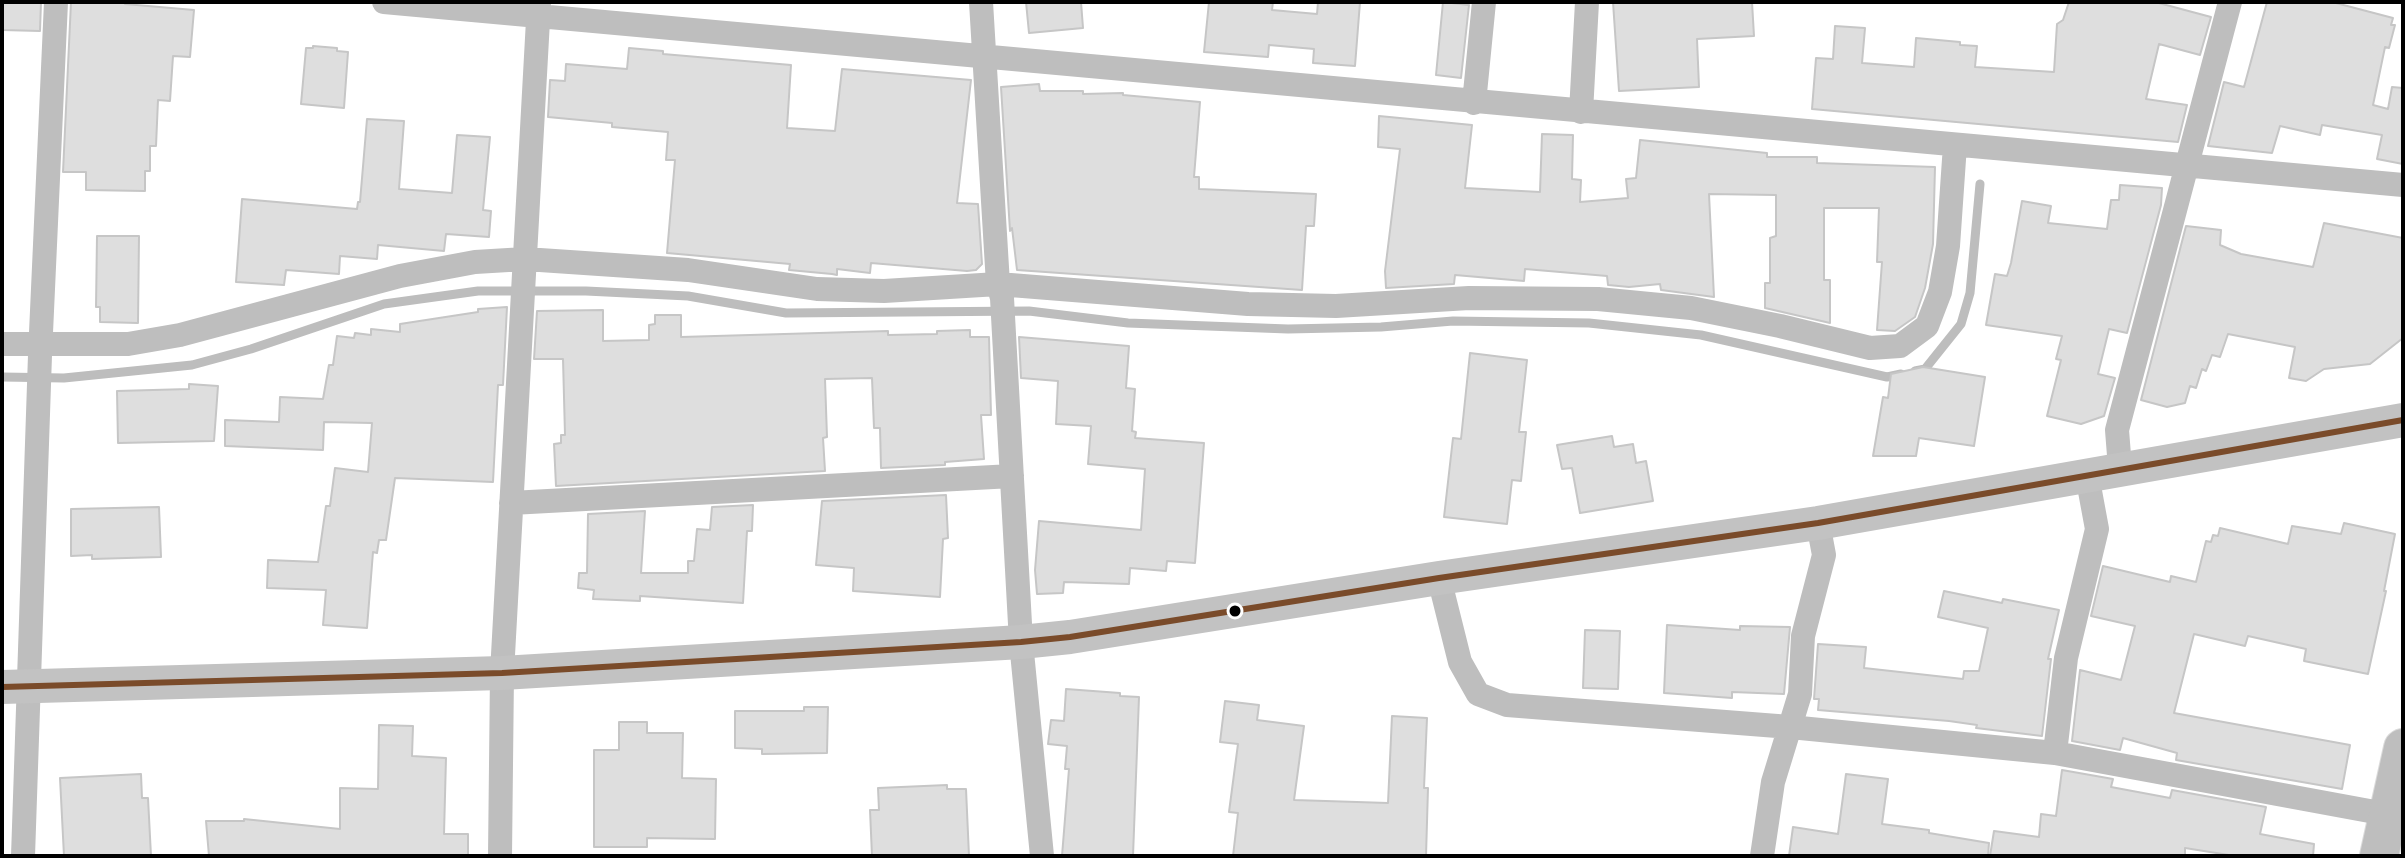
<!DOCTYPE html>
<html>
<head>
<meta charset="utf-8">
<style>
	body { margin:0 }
	#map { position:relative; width:2405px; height:858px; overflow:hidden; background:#fff; font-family:"IBM Plex Sans",sans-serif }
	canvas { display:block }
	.frame { position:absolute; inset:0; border:4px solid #000; pointer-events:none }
</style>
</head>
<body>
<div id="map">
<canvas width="2405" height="858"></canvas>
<div class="frame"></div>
</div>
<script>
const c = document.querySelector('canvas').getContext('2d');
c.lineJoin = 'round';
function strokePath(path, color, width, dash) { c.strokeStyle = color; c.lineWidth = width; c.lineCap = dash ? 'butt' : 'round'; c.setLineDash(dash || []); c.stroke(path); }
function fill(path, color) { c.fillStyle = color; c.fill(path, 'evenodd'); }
const stream = new Path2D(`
	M1915 371 1925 369 1961 324 1970 293 1980 184
	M2 377 64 378 192 365 251 349 384 304 478 291H586L688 296 786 313 1029 311 1128 323 1288 329 1381 327 1453 321 1589 323 1701 335 1887 377 1901 374`);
const building = new Path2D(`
	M2 2H41L40 31 2 30Z
	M71 2H125V4L194 10 190 57 173 56 170 101 158 100 156 146H150V171H145V191L86 190V172H63Z
	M1026 2H1081L1083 28 1029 33Z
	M1209 2H1273L1272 10 1317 14 1318 2H1360L1355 66 1313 63 1314 49 1269 45 1268 57 1204 52Z
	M1443 2 1469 5 1461 78 1436 75Z
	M1613 2H1752L1754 36 1697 39 1699 87 1619 91Z
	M2069 2H2155L2211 17 2200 55 2159 44 2146 99 2187 105 2178 142 1812 109 1816 58 1833 59 1835 26 1865 28 1862 63 1914 67 1916 38 1960 42V45L1977 46 1975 67 2054 72 2057 24 2063 20Z
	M2267 2H2332L2393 18 2391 25H2395L2389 48 2385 47 2373 105 2388 109 2392 87 2403 88V164L2377 159 2382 135 2322 125 2320 135 2280 126 2272 153 2208 146 2224 82 2244 87Z
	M313 46 337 48V51L348 52 344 108 301 104 306 48H313Z
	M629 48 663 51V54L791 65 787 128 835 131 842 69 971 80 957 203 978 204 982 264 976 270 967 271 871 263 870 273 837 269V275L832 274 789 270 790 264 667 253 675 160H666L668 132 612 127V123L548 117 550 80 565 81 566 64 627 69Z
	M1039 84 1040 91H1083V94L1123 93V95L1200 102 1194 177H1199V189L1316 194 1314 226H1306L1302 290 1017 270 1012 228 1010 231 1001 87Z
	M1379 116 1472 125 1465 188 1540 192 1542 134 1573 135 1572 179 1581 180 1580 202 1628 198 1626 179 1636 178 1640 140 1767 153V157H1817V163L1935 167 1933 244 1925 288 1915 317 1895 331 1877 330 1882 262H1877L1879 208H1824V280H1830V323L1765 308V283H1770V238L1776 236V195L1709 194 1714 297 1661 290 1660 284 1629 287 1608 285 1607 276 1525 269 1524 281 1455 275 1454 284 1386 288 1385 271 1400 149 1378 147Z
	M367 119 404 121 399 189 452 193 457 135 490 137 483 210 491 211 489 237 446 234 444 251 378 245 377 259 340 256 339 274 286 270 284 285 236 282 242 199 357 209 358 202H360Z
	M2120 185 2162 188 2161 205 2127 333 2109 329 2098 374 2115 378 2104 416 2081 424 2047 416 2061 360 2056 359 2062 336 1986 325 1995 274 2007 276 2011 263 2022 201 2051 206 2048 223 2107 229 2111 200H2119Z
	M2324 223 2403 238V338L2370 364 2324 369 2306 381 2289 378 2295 347 2228 334 2220 357 2212 355 2206 371 2202 369 2196 388 2190 386 2185 403 2167 407 2141 400 2186 226 2221 230 2220 245 2241 254 2313 267Z
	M97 236H139L138 323 100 322V307H96Z
	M507 307 503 385H498L493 482 395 478 386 540H379L377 553 373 552 367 628 323 625 326 590 267 588 268 560 318 562 326 506H330L335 468 368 472 372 423 324 422 323 450 225 446V420L279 422 280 397 323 399 329 365H333L337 336 354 338 355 333 371 335V329L400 332V324L478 312V309Z
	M603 310V341L649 340V325L655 324V315H681V337L888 331V335L937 334V331L970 330V337H989L991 415H981L984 459 945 462V465L881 468 880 428H874L872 378 825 379 827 437 823 438 825 471 556 486 554 444 561 443V435H565L563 359H534L537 311Z
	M1019 337 1129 346 1126 388 1135 389 1132 431 1136 432 1135 438 1204 443 1195 563 1167 561 1166 571 1130 568 1129 584 1064 582 1063 593 1037 594 1035 570 1039 521 1141 530 1145 469 1088 464 1091 426 1056 424 1058 381 1021 378Z
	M1470 353 1527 360 1519 432H1526L1521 481 1512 480 1507 524 1444 517 1453 438 1461 439Z
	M1923 367 1985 377 1974 446 1919 438 1916 456H1873L1883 397 1888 398 1891 374Z
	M189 384 218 386 214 441 118 443 117 391 189 389Z
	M1612 436 1614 447 1633 444 1636 463 1646 461 1653 501 1580 513 1572 468 1562 469 1557 445Z
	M946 495 948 538 943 539 940 597 853 591 854 568 816 565 822 501Z
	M753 505 752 531H747L743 603 640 596V601L593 599 594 590 578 588 579 573H587L588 514 645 511 641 573H688V561H694L697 529 710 530 712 507Z
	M159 507 161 557 92 559V555L71 556V509Z
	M2344 523 2395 534 2384 591H2386L2368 674 2304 661 2306 649 2248 636 2245 646 2194 634 2174 713 2350 745 2342 789 2176 760 2177 753 2123 738 2120 750 2072 741 2080 670 2121 680 2135 626 2091 616 2103 566 2170 582 2171 576 2196 582 2206 541 2211 542 2213 535 2218 536 2220 528 2288 544 2292 526 2341 534Z
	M1944 591 2002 603 2003 599 2059 610 2048 659H2051L2042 736 1976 728 1977 725 1949 721 1818 710 1819 699H1814L1818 644 1866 647 1864 668 1963 679 1964 671H1979L1988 628 1938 617Z
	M1667 625 1740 630V626L1790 627 1784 694 1732 692V698L1664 693Z
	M1585 630 1620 631 1618 689 1583 688Z
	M1066 689 1120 693V696L1139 697 1133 856H1062L1069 769H1065L1067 746 1048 744 1051 720 1064 721Z
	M1225 701 1259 705 1257 720 1304 726 1294 800 1388 803 1392 716 1427 718 1424 788H1428L1426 856H1233L1238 813 1229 812 1238 744 1220 742Z
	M804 707H828L827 753 762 754V749L735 748V711H804Z
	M619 722H647V733H683L682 778 716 779 715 839 647 838V847H594V750H619Z
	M379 725 413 726 412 756 446 758 444 834H468V856H209L206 821H244V819L340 829V788L378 789Z
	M2062 770 2113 779 2111 787 2170 798 2172 790 2266 807 2260 834 2314 844 2313 856H2235L2185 848V856H1990L1994 831 2039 837 2041 814 2056 816Z
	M141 774 142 798H148L151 856H64L60 778Z
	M1846 774 1888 779 1882 824 1929 830V833L1989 843 1988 856H1789L1793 827 1838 834Z
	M947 785V789H966L969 856H872L870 810H879L878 788Z`);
const minor = new Path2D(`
	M384 2 2403 185
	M981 2 998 284 1002 298 1021 642 1042 856
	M1474 103 1484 2
	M1581 112 1587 2
	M2 344H128L180 335 400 276 475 262 525 259 688 270 817 289 884 291 998 284 1248 304 1336 306 1469 298 1598 299 1691 308 1780 326 1870 348 1900 346 1927 326 1940 292 1948 246 1955 145
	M2120 468 2117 430 2230 2
	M511 503 1012 476
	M1439 578 1460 662 1478 694 1507 705 1790 727 2055 753 2402 817
	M2055 753 2066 658 2097 529 2087 475
	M23 856 40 355 56 2
	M500 856 502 673 539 2
	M1762 856 1773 782 1800 694 1803 636 1824 555 1818 523`);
const secondary = new Path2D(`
	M2 687 502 673 1021 642 1070 637 1439 578 1818 523 2403 420`);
const primary = new Path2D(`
	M2379 856 2403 748`);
const bus1 = new Path2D(`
	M2 687 502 673 1021 642 1070 637 1439 578 1818 523 2403 420`);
const markers = [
	[1235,611,7,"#000"]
];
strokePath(stream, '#bdbdbd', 9);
fill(building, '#dedede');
strokePath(building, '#c6c6c6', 2);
strokePath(primary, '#dbdbdb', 40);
strokePath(minor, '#bebebe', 24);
strokePath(secondary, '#c2c2c2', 34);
strokePath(primary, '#bebebe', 38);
strokePath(bus1, '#7a4b2a', 6);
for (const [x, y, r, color] of markers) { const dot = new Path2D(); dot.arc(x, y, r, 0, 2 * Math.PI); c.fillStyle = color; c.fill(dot); strokePath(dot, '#fff', 3); }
</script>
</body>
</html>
